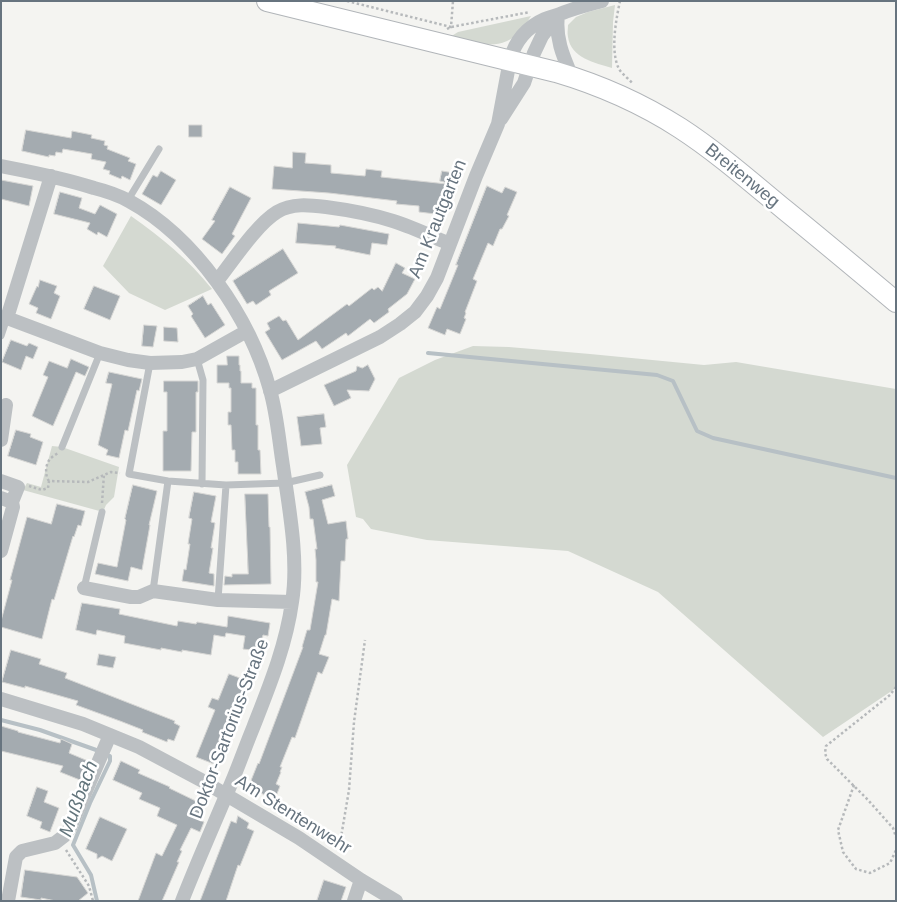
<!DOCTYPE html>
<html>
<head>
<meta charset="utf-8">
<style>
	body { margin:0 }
	#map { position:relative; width:897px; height:902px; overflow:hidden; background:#f4f4f1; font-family:Helvetica,sans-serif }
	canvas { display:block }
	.frame { position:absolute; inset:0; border:2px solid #67747f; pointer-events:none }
</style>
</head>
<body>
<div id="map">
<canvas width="897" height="902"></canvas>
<div class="frame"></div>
</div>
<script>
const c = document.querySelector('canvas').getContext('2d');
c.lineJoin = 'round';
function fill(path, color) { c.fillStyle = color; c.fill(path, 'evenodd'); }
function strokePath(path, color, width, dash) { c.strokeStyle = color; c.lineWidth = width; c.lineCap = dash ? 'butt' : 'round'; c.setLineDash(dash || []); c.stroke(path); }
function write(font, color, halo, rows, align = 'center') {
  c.font = font + ' Helvetica,sans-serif'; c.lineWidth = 5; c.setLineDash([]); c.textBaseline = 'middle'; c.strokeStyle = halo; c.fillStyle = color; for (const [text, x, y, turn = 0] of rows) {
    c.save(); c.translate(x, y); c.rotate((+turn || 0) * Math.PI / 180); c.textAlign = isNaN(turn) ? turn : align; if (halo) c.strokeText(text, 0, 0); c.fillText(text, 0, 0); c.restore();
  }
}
const green = new Path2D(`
	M615 5 613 22 612 68C595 63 571 58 568 37 567 33 568 29 568 25L576 17 588 12Z
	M531 16C528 20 526 26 522 30 501 53 477 43 450 37L458 32Z
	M131 216C161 237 189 260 212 289L165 310 129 293 103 266Z
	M473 346 509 347 590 354 704 365 736 362 896 389V688L823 737 658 592 568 551 427 540 371 529 363 519 356 517 347 465 399 378 435 360Z
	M52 446 62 447 119 467 114 497 106 505 103 512 23 490 27 483 41 487Z`);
const stream = new Path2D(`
	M428 353 657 375 673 381 697 431 713 438 896 478
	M1 720 40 730 99 751
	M97 901 91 875 73 845 90 803 110 761V756L105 754`);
const building = new Path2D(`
	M189 125H202V137H189Z
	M26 130 71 138 72 131 92 135 91 138 105 141 104 145 108 146 107 149 130 158 128 161 136 164 130 180 122 176 121 179 109 174 110 171 103 169 106 162 91 159 92 154 63 149 62 153 56 152 55 156 49 155V157L22 151Z
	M293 152 306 153 305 163 331 165V173L365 176 366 169 382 171 381 177 447 184 444 215 419 212V206L396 204 397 201 329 193 272 189 274 166 292 168Z
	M161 171 176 180 161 205 142 194 153 175 157 177Z
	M442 171 454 173 452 184 440 181Z
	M1 180 33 186 29 206 1 199Z
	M487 186 502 193 505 187 517 192 507 215 509 216 502 229H500L493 246 488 243 473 279 477 281 465 312 466 313 464 318 466 319 460 334 447 329 445 335 428 328 437 307 440 309 458 265H456Z
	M230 187 251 198 232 234 235 236 222 254 202 239 215 221 212 220Z
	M60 192 82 198 79 208 95 214 100 205 117 214 107 237 98 232 97 235 87 229 90 223 54 214Z
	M298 223 339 227 340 225 389 234 387 245 372 243 370 255 335 248 336 246 296 243Z
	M283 249 298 273 269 291 271 295 256 305 253 301 247 304 233 281Z
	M396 263 405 268 402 273 415 279 407 294 388 309 389 312 374 323 370 319 348 336 346 333 322 349 316 341 282 360 265 332 270 329 267 323 279 316 283 321 286 320 298 340 347 304 349 306 372 288 374 290 378 287 382 291Z
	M40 280 57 286 54 293 60 296 51 319 36 313 38 308 29 304 37 286 38 287Z
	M94 286 120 296 110 320 84 309Z
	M203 296 208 305 211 303 225 325 205 338 191 316 193 314 188 306Z
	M144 325 157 326 153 347 142 346Z
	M164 327 177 328 178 342 164 341Z
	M11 340 27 346 29 343 38 347 33 359 26 356 21 370 2 362Z
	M227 356H239V365H240V371H241V383H252V388H256V425H258V450H260L261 474H238V462H235V450H232L231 425H228V412H231V388H229V383H217V365H227Z
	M71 359 89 367 85 376 76 372 53 426 32 416 48 377 43 375 49 361 67 368Z
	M368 365 375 379 369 391 347 390 351 398 334 406 324 385 356 371 357 366 362 368Z
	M109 372 142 379 139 391 137 390 128 431 125 430 119 458 106 455 108 450 98 445 112 384 106 383Z
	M164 381H198V392H196V432H192L191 471H163V431H167V392H164Z
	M324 414 326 427 320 428 322 444 301 446 297 417Z
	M16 430 31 434 30 437 43 442 36 465 8 456Z
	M133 485 157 491 149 525H150L142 570 131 567 128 581 95 574 98 563 117 567 126 520 125 519Z
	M332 485 335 496 322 500 328 524 346 521 348 539H346L345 561H341L339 601 332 599 326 635H325L319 654 329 657 322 674 318 672 295 738 292 737 280 767H282L280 772H281L276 784 280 786 275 799 248 788 258 763 259 764 303 647H302L307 630H310L318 582H316V560L315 549H317L313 519H310L309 507 305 492Z
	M194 492 216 496 211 522 215 523 211 548H213L209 573 214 574V586L182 581 184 569 186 570 190 544H188L192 519 189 518Z
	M245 494H268L269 527H270L271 584 224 585 225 576 232 577V574H248Z
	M57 504 85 511 81 526 78 525 74 537 73 536 54 600 52 599 42 639 1 627V621L12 580H10L27 517 51 524Z
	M82 603 120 609 119 614 177 626 178 621 196 624 197 622 227 627 228 616 270 623 268 636 263 635 260 651 243 649 245 636 226 633 225 637 214 635 211 655 182 650V652L161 648V650L124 643 125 636 97 630 96 635 76 630Z
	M11 650 41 659 39 664 67 673 65 678 175 721 174 723 180 726 174 741 168 739 167 742 142 732 143 730 120 721 76 705 78 701 25 686V688L2 682Z
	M99 654 116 657 113 668 97 665Z
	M229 674 248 681 236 713 238 714 226 746 227 747 219 766 196 757 215 710 208 707 212 698 218 700Z
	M1 726 18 731V732L60 743 61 739 72 744 69 753 88 761 80 780 60 772 63 766 1 751Z
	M121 761 140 770 138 773 170 787 169 788 204 805 198 819 204 822 200 832 191 828 180 850 182 851 177 862H179L162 901H138L156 853 162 856 177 825 157 816 160 808 139 799 142 793 113 780Z
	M37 787 48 791 44 802 59 808 50 832 40 828 42 822 27 816Z
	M238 816 249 823 247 828 254 831 240 866 238 865 226 901H200L231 821 236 823Z
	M100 817 127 829 112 861 102 856 97 859V854L86 849Z
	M25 870 77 877 88 893 78 901H56L41 898V900L21 897Z
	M324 880 346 887 341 901H317Z`);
const path = new Path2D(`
	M347 1 451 27 453 1
	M620 1C616 20 610 51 619 69 622 74 629 79 633 84
	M447 29 451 27 530 12
	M49 481C45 476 45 465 50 459 52 457 55 455 58 453
	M29 486 42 490 48 488 49 481 88 482 111 472 120 473
	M102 503 104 474
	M896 687 890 695 826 746 825 753 827 759 868 800 893 828 896 837
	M854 785 838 830 843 852 856 869 870 873 890 863 896 850
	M339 849 349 790 354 722 365 640
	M66 850 89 886 93 901`);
const service = new Path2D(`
	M128 200 159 149
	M1 336 7 318
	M197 359 203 380 202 484
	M150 363 129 474 168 481 226 485 285 483 320 475
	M62 447 100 353
	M84 588 102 512
	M153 591 168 481
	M218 600 226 485`);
const minor = new Path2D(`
	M558 15C555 38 563 56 572 77
	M501 119 524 83 534 53 542 36 558 15
	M1 166C32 172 64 178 94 188 106 191 118 195 129 201 195 237 250 317 270 390 277 414 279 441 283 466 289 508 299 560 292 602 286 646 269 687 253 728 246 745 240 762 233 779 216 820 198 860 182 901
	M51 176 7 318 100 353 128 360 150 363 182 362 197 359 247 331
	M217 281C232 262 257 224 277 212 292 203 309 205 326 207 349 210 371 214 393 221 412 227 431 236 450 244
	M270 391 380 337 400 324 415 312 427 296 437 278 476 176 498 124 510 60C515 41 527 27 545 19 550 17 555 16 560 14 574 8 587 5 602 1
	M1 440 6 405
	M1 481 18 487 12 502 1 498
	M1 551 13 507 12 502
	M84 588 131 597H139L153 591 218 600 292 602
	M1 699 83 724 139 747 201 780 299 838 361 880 396 901
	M8 901 16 857 22 851 55 843 64 836 70 828 110 735
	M354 901 361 880`);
const secondary = new Path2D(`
	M267 1 556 72C600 85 641 103 680 128 717 152 751 182 785 210 822 240 859 271 896 302`);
const streetNames = [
	["Breitenweg",742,176,39],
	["Am Krautgarten",438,219,-68],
	["Doktor-Sartorius-Straße",230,729,-69],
	["Am Stentenwehr",293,815,32]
];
const waterNames = [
	["Mußbach",79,799,-70]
];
fill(green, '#d4d9d1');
strokePath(stream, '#b7c0c5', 4);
fill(building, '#a4abb0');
strokePath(building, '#d6d6d4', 1);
strokePath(secondary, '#b1b5b9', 22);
strokePath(path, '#b6b9bb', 2.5, [2.5, 2.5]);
strokePath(service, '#bcc0c3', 7);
strokePath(minor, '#bcc0c3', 14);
strokePath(secondary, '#fff', 20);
write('18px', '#67747f', '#fff', streetNames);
write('italic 19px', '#63757c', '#fff', waterNames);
</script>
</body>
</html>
